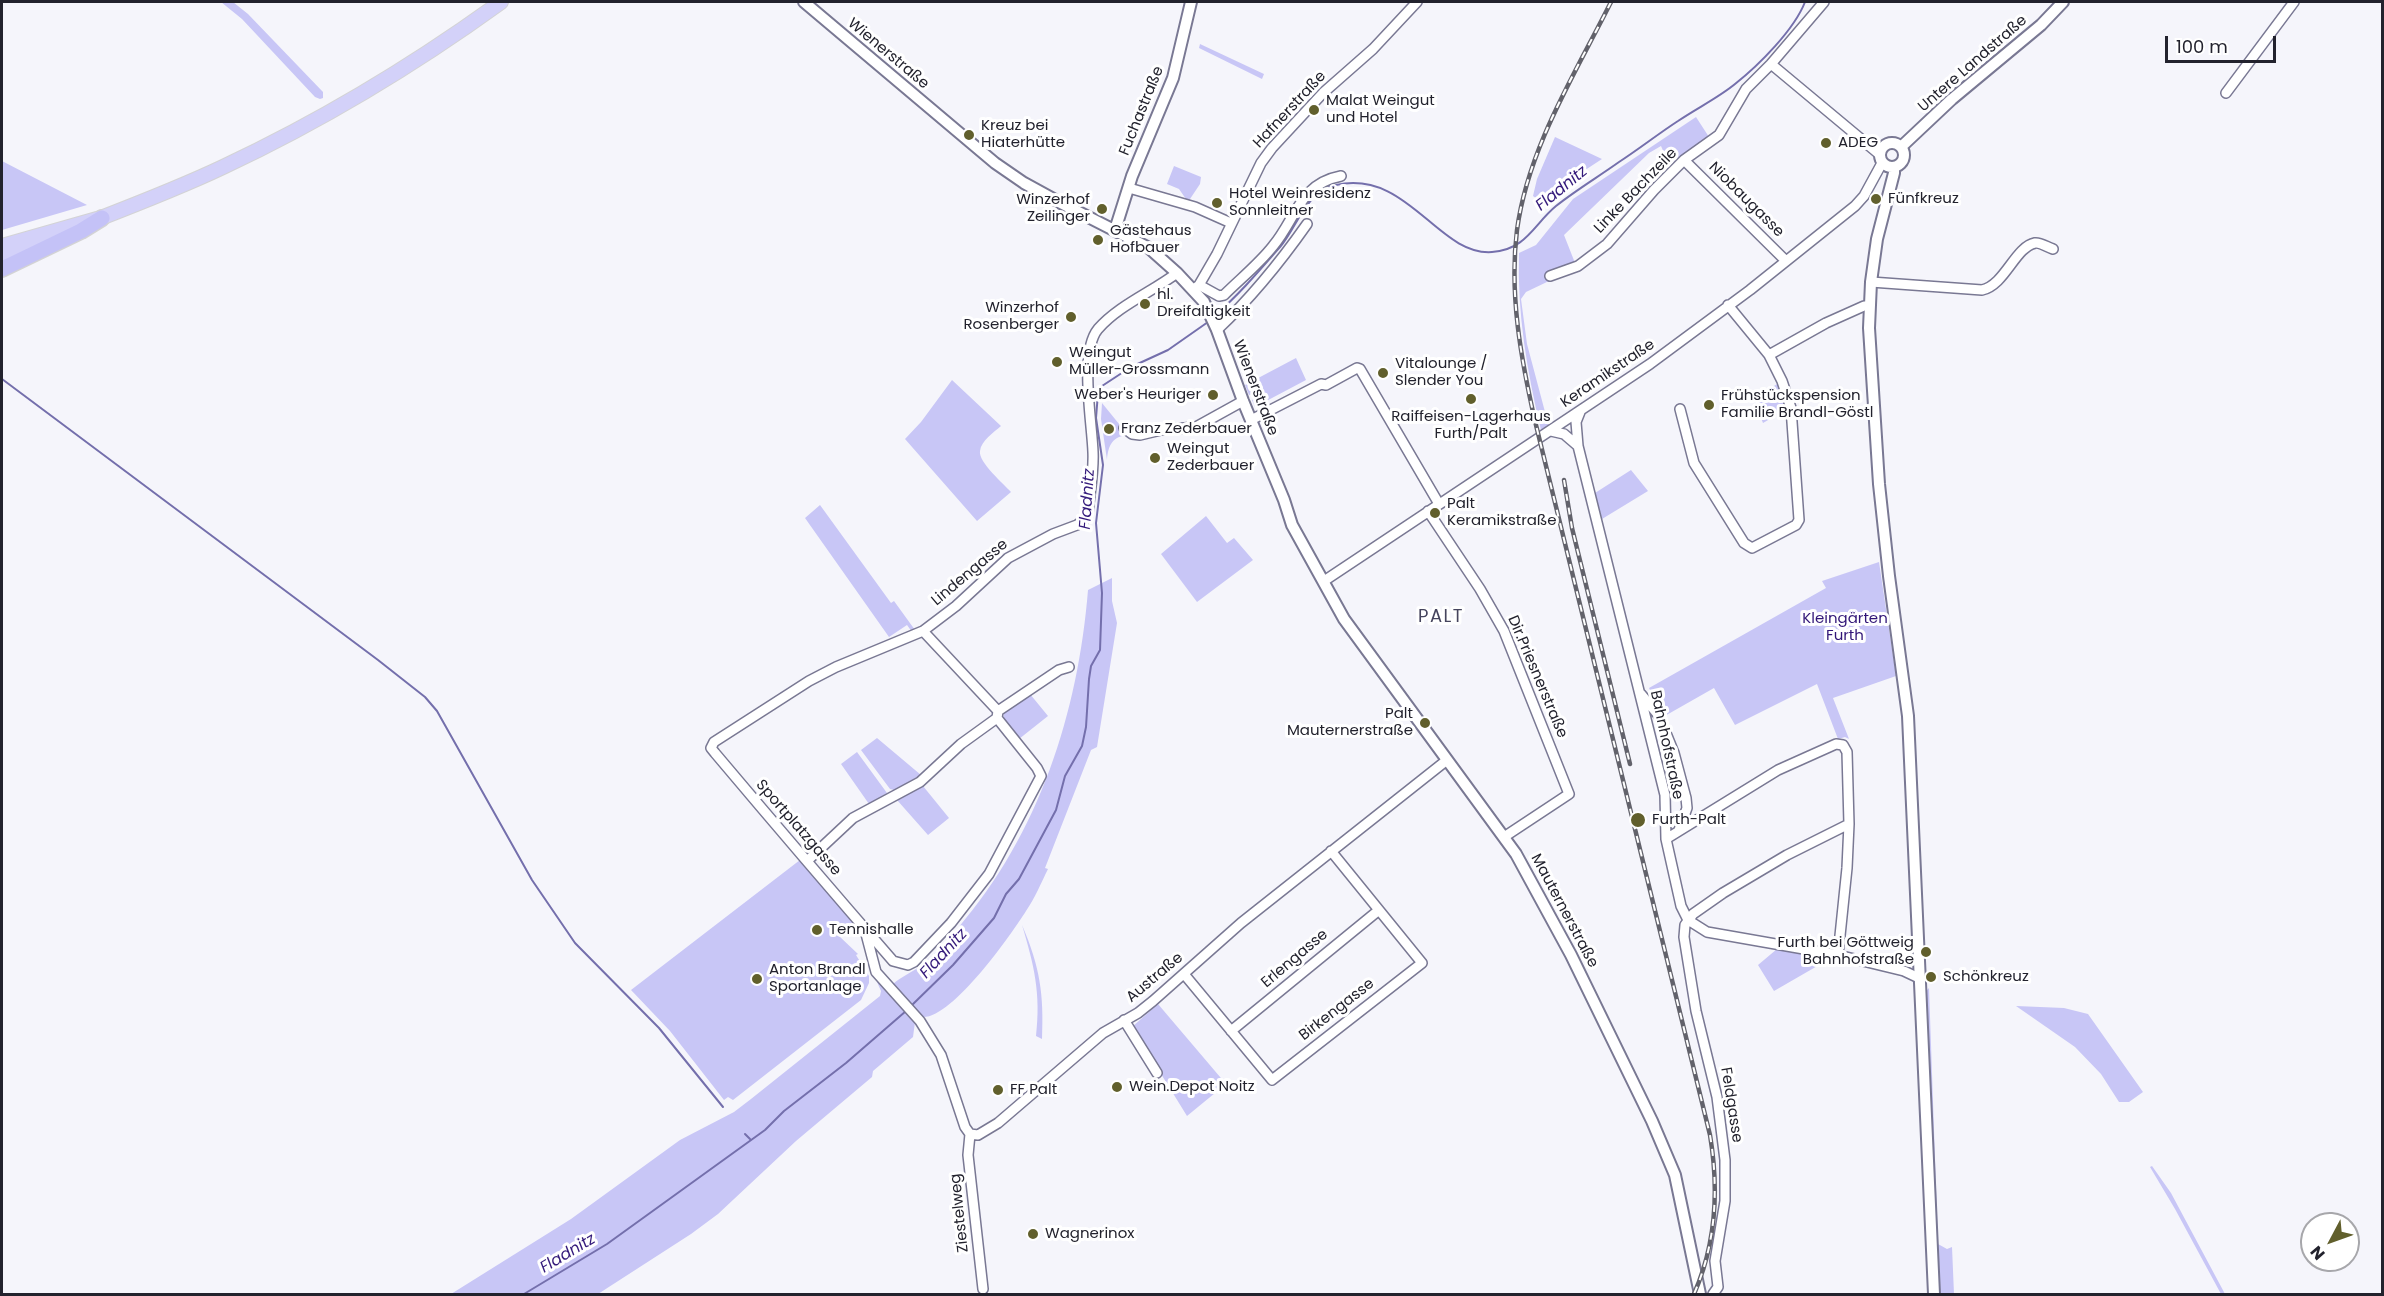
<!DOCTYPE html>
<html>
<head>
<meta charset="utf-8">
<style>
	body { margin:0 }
	#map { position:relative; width:2384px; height:1296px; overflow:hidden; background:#f5f5fb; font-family:Poppins,sans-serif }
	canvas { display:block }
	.frame { position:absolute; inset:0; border:3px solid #22222d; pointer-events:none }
	.north { position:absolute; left:2300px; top:1212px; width:60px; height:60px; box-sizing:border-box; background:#fff; border:2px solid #a7a7ab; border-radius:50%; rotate:229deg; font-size:16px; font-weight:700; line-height:24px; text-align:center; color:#22222d }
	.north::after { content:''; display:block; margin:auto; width:21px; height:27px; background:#615f2c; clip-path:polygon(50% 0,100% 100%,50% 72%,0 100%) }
	.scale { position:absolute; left:2165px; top:36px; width:111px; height:27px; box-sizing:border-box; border:3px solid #22222d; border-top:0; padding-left:8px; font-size:18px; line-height:21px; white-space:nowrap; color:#22222d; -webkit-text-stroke:4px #fff; paint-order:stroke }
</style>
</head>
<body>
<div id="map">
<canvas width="2384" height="1296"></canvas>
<div class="frame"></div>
<div class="north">N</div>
<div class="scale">100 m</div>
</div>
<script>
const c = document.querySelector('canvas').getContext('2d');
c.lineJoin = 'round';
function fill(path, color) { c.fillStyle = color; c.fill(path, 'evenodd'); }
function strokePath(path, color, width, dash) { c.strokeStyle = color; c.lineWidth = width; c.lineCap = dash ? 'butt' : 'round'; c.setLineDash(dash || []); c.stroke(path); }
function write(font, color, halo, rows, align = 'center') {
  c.font = font + ' Poppins,sans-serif'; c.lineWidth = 6; c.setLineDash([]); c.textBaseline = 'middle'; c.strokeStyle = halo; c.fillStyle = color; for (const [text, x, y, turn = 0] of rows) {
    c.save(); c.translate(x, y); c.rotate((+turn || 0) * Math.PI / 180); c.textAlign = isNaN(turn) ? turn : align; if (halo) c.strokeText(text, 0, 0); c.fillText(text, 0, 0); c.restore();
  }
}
const green = new Path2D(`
	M221 2H233L248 14 323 92V98L320 99 315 97 242 19Z
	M1200 44 1264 74 1262 79 1199 48Z
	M1696 117 1709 137 1674 161 1668 162 1661 146 1649 153 1564 235 1575 263 1547 273 1545 276 1549 281 1526 292 1521 299 1527 344 1549 427 1541 430C1527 372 1517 313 1519 253L1536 245 1573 199Z
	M1555 137 1602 159 1576 176 1544 204 1533 196 1537 179Z
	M2 161 87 205 2 230Z
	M1174 166 1201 177 1200 184 1188 202 1179 189 1167 184Z
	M1296 358 1306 380 1255 407 1252 400 1255 399 1253 394 1249 395 1245 385Z
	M952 380 1001 426C994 432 981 441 980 451 978 462 1004 484 1011 492L977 521 905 439 921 422Z
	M1779 383 1787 409 1763 423 1753 398Z
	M1102 403 1128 435C1113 436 1108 445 1107 460L1101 419Z
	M1631 470 1648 491 1602 519 1595 493Z
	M820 505 891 603 894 601 915 630 912 632 907 625 889 637 805 518Z
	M1206 516 1227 543 1234 538 1253 560 1197 602 1161 554Z
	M1879 562 1896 676 1833 698 1849 739 1845 737 1838 739 1817 684 1735 725 1714 688 1663 717 1649 688 1826 588 1822 581Z
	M1112 578V601L1117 623 1097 747 1091 750 1045 868 1048 869C1041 883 1035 898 1026 911 1011 935 951 1020 922 1017L893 984C901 977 910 973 919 967 933 956 947 941 958 928 1039 834 1078 713 1088 590Z
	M1030 694 1048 716 1019 739 1003 720 1004 713Z
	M877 738 921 775 894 790 890 789 861 750Z
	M857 752 887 793 869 804 841 764Z
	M923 786 949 818 928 835 897 800Z
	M800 860 855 923 839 936 858 954 856 955 869 976V983L861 1000 733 1100 728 1097 724 1100 670 1031 631 990Z
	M1022 925C1040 967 1044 994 1042 1039L1036 1036C1041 993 1034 965 1022 925Z
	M1777 949 1827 957 1826 961 1774 991 1758 965Z
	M877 982H880L915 1022 913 1037 873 1071 872 1077 796 1141 718 1214 691 1234 598 1294H451L571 1219 680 1140 734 1112 751 1099 880 996 881 991Z
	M1929 988 1938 1244 1947 1249 1952 1247 1954 1294H1938L1926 991Z
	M1158 1004 1226 1084 1187 1116 1132 1027Z
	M2016 1006 2064 1008 2088 1014 2143 1092 2129 1102H2119L2101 1074 2075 1047Z
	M2152 1166 2171 1193 2225 1294H2221L2175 1209 2150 1167Z`);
const stream = new Path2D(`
	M1214 316C1237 297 1260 270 1280 247 1297 227 1306 191 1336 185 1408 169 1438 256 1492 252 1526 250 1534 224 1556 206 1576 190 1598 177 1619 162 1639 149 1658 134 1678 121 1697 108 1718 98 1735 84 1759 65 1794 30 1805 2
	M2 379 378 660 425 697 437 711 532 880 575 943 659 1028 723 1107
	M910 1007 953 965 994 918 1006 894 1019 879 1056 810 1065 776 1082 746 1086 727 1089 679 1091 666 1100 650 1102 593 1096 523 1103 465 1096 418 1098 393 1102 386 1131 367 1168 350 1208 322
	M745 1134 750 1139
	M524 1294 607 1244 765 1130 784 1111 846 1063 906 1011`);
const minor = new Path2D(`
	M1771 64 1879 154
	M2226 93 2294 2
	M1684 160 1786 261
	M1129 188 1195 207 1231 223
	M1550 276 1578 266 1607 244 1654 190 1684 160 1719 135 1746 89 1771 64 1824 2
	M1871 282 1982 290C2005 285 2015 247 2035 243 2040 242 2047 247 2053 249
	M1199 285 1219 296 1224 295C1240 279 1259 264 1273 246 1296 219 1299 184 1341 176
	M1194 289 1199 285 1217 254 1261 163 1272 148 1323 93 1373 49 1417 2
	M1728 305 1769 355 1826 323 1864 306H1869
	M1217 330C1250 299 1281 261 1307 224
	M1680 409 1694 463 1744 543 1752 548 1796 525 1799 520 1791 408 1782 381 1769 355
	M1580 412 1576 422 1578 446 1665 795 1666 839 1681 906 1688 920 1707 932 1838 955 1904 971 1921 979
	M1251 420 1321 384 1326 385 1357 368 1360 369 1439 504
	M1124 428 1132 434 1140 435 1161 430 1196 427 1243 401
	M1551 431 1564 434 1578 446
	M1428 511 1480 589 1504 631 1569 794 1504 837
	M1324 581 1650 364 1750 290 1855 206 1864 196 1882 163
	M923 631 998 711 997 718
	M1641 694 1659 716 1674 753 1686 798 1687 808 1679 830
	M998 711 1059 670 1069 667
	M1666 839 1778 770 1836 744 1843 745 1847 752 1849 824 1787 855 1723 893 1693 914 1685 925 1684 937 1696 1011 1717 1097 1725 1160V1201L1715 1261 1718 1287 1713 1294
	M807 861 853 818 920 782 961 744 997 718 1037 768 1041 776 989 874 951 923 914 962 908 965 893 961C833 892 774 823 715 753L711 748 714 742 809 681 836 667 923 631 956 606 1008 558 1053 534 1077 525 1085 519 1088 512C1090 492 1094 471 1093 452 1092 422 1079 352 1098 329 1119 305 1152 292 1177 273
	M865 930 876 972 920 1021 941 1055 965 1127 970 1134 978 1135 998 1123 1103 1033 1138 1013 1153 1001 1241 923 1447 760
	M1838 955 1847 868 1849 824
	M1184 974 1272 1080 1422 963 1331 851
	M1124 1020 1157 1073
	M1231 1031 1379 910
	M970 1134 968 1155 983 1289`);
const tertiary = new Path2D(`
	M804 2 995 163 1024 183 1055 200 1149 248 1177 273 1204 302 1217 330 1243 401 1284 500 1292 525 1344 619 1516 854 1571 955 1652 1121 1675 1175 1700 1294
	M1880 155a12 12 0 1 1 24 0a12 12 0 1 1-24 0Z
	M1901 147 1952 99 2041 25 2063 2
	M1894 167V173L1877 239 1871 282 1869 328 1879 484 1889 576 1908 716 1934 1294
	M1115 230 1132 176 1173 78 1191 2`);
const primary = new Path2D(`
	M93 221C137 204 181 187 223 167 321 121 414 65 501 2
	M2 246 97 219
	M2 257 50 239`);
const trunk = new Path2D(`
	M2 269 81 231 102 218`);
const rail = new Path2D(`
	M1611 2C1575 74 1528 148 1517 230 1509 294 1521 359 1535 421L1710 1135C1719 1189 1716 1244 1694 1294
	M1564 480 1572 528 1630 764`);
const markers = [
	[1314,110,6,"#615f2c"],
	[969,135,6,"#615f2c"],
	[1826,143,6,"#615f2c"],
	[1876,199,6,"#615f2c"],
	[1217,203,6,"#615f2c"],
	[1102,209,6,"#615f2c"],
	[1098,240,6,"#615f2c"],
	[1145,304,6,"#615f2c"],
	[1071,317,6,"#615f2c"],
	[1057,362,6,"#615f2c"],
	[1383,373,6,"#615f2c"],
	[1213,395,6,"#615f2c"],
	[1471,399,6,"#615f2c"],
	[1709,405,6,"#615f2c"],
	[1109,429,6,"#615f2c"],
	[1155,458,6,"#615f2c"],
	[1435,513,6,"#615f2c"],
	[1425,723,6,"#615f2c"],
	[1638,820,8,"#615f2c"],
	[817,930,6,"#615f2c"],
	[1926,952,6,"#615f2c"],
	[1931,977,6,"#615f2c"],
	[757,979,6,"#615f2c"],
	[1117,1087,6,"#615f2c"],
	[998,1090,6,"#615f2c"],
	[1033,1234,6,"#615f2c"]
];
const streetNames = [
	["Wienerstraße",888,54,40],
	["Untere Landstraße",1973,64,-41],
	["Hafnerstraße",1290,110,-47],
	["Fuchastraße",1142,111,-68],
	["Linke Bachzeile",1636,191,-46],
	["Niobaugasse",1746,200,45],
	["Keramikstraße",1608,374,-34],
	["Wienerstraße",1255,388,69],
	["Lindengasse",970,573,-40],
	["Dir.Priesnerstraße",1537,677,67],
	["Bahnhofstraße",1666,745,78],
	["Sportplatzgasse",798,828,49],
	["Mauternerstraße",1564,911,62],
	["Erlengasse",1295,959,-40],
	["Austraße",1155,978,-40],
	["Birkengasse",1337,1010,-38],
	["Feldgasse",1731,1105,81],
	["Ziestelweg",960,1213,-96]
];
const poiNames = [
	["Malat Weingut",1326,101],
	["und Hotel",1326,118],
	["Kreuz bei",981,126],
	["Hiaterhütte",981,143],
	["ADEG",1838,143],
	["Hotel Weinresidenz",1229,194],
	["Sonnleitner",1229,211],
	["Fünfkreuz",1888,199],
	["Winzerhof",1090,200,"right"],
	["Zeilinger",1090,217,"right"],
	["Gästehaus",1110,231],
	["Hofbauer",1110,248],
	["hl.",1157,295],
	["Dreifaltigkeit",1157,312],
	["Winzerhof",1059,308,"right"],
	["Rosenberger",1059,325,"right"],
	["Weingut",1069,353],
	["Müller-Grossmann",1069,370],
	["Vitalounge /",1395,364],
	["Slender You",1395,381],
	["Weber's Heuriger",1201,395,"right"],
	["Frühstückspension",1721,396],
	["Familie Brandl-Göstl",1721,413],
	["Raiffeisen-Lagerhaus",1471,417,"center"],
	["Furth/Palt",1471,434,"center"],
	["Franz Zederbauer",1121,429],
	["Weingut",1167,449],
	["Zederbauer",1167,466],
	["Palt",1447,504],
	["Keramikstraße",1447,521],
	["Palt",1413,714,"right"],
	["Mauternerstraße",1413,731,"right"],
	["Furth-Palt",1652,820],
	["Tennishalle",829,930],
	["Furth bei Göttweig",1914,943,"right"],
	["Bahnhofstraße",1914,960,"right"],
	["Anton Brandl",769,970],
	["Sportanlage",769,987],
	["Schönkreuz",1943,977],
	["Wein.Depot Noitz",1129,1087],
	["FF Palt",1010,1090],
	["Wagnerinox",1045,1234]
];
const parkNames = [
	["Kleingärten",1845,619],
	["Furth",1845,636]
];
const waterNames = [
	["Fladnitz",1562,189,-39],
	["Fladnitz",1088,499,-86],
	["Fladnitz",944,954,-47],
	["Fladnitz",568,1254,-31]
];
const quarterNames = [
	["PALT",1441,617]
];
fill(green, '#c8c6f6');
strokePath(stream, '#746fac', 2);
strokePath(minor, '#797893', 12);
strokePath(tertiary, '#797893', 14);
strokePath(primary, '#d3d3d5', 16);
strokePath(trunk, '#d3d3d5', 18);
strokePath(minor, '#fff', 9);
strokePath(tertiary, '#fff', 10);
strokePath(primary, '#d3d1f9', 14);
strokePath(trunk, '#c4c2f7', 15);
strokePath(rail, '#62626b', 4.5);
strokePath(rail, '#fff', 2, [7]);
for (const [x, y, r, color] of markers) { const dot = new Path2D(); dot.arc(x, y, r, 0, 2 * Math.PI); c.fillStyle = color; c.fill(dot); strokePath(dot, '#fff', 2); }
write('15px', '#22222d', '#fff', streetNames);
write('15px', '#22222d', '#fff', poiNames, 'left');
write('15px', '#311577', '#fff', parkNames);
write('italic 16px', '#341a7b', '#fff', waterNames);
c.letterSpacing = '1.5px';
write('18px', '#45445d', '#fff', quarterNames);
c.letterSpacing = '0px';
</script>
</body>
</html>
